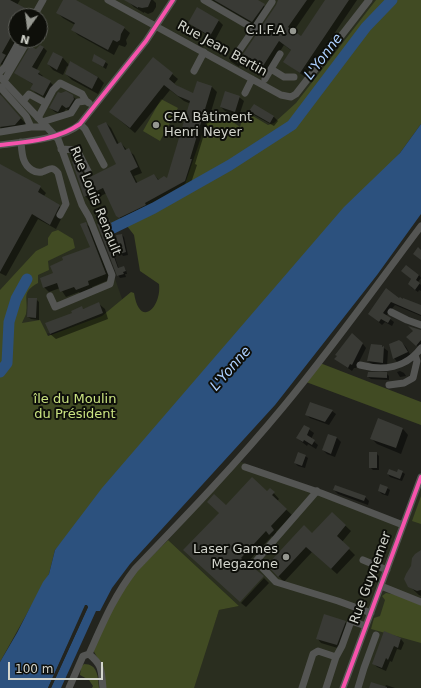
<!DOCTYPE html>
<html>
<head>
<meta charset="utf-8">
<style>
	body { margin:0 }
	#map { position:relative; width:421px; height:688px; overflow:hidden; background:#23241e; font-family:"DejaVu Sans",sans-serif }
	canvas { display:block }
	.north { position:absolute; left:8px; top:8px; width:40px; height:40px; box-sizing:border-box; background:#0e0f0a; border:1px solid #5d5e58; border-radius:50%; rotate:194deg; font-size:11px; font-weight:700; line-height:16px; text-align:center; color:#d3d5cd }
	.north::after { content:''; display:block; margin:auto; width:14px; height:18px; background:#959790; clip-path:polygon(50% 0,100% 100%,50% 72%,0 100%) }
	.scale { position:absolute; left:8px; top:662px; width:95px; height:18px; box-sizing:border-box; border:2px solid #d3d5cd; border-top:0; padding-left:5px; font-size:12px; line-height:14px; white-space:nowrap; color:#d3d5cd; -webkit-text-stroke:3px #0e0f0a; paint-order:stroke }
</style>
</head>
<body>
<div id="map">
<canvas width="421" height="688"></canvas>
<div class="north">N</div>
<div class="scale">100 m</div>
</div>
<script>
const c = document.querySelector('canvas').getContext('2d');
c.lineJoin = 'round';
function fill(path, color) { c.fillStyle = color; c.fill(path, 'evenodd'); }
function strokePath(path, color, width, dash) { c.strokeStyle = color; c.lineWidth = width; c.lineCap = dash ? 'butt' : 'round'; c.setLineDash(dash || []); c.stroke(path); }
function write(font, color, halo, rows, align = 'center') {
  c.font = font + ' "DejaVu Sans",sans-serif'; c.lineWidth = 4; c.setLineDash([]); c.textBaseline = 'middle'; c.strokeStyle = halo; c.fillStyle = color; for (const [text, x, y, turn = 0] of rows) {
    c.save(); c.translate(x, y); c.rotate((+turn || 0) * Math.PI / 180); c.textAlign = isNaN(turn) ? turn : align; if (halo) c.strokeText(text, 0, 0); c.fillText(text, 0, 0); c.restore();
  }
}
const built = new Path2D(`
	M0 0H385L290 116 169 202 100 236 127 313 7 344 0 359ZM16 16H40V40H16Z
	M239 461 400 526 421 481V688H192L219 610 239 606 168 540Z`);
const green = new Path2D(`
	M376 0H421V124L400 153 55 550 49 574 0 662V290L36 251 48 245V238L52 232 58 230 73 239 75 248 48 261 49 270 38 275V283C20 293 29 298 26 314 25 317 23 320 22 323L40 320 48 336 102 316 131 292 134 293C140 330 162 306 159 284L140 271 134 235 127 226 115 221 149 205 185 184 209 114 214 111 223 115 240 127 244 113 251 115 268 125 274 123 296 103Z
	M161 99 178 108 160 141 143 131Z
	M320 363 421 402V425L306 382Z
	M421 496V524L412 521Z
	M168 540 239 606 219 610 194 688H105L102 666 93 650 113 607 131 577Z
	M386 593 397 595 421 605V643L371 629 374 618 380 616 385 600 382 596Z
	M84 664C98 664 98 677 99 688H92L93 686 89 680 80 675 81 667Z`);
const water = new Path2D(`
	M421 124V214L377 275 275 405 130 564 112 588 100 611H96L61 688H51L88 607 86 605 48 688H0V662L17 633 43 582 49 574 55 550 102 488 344 207 400 153Z`);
const pier = new Path2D(`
	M85 605H87L88 607 51 688H48Z`);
const shadow = new Path2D(`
	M0 0H20L17 5 26 10 31 15 16 16V40L7 67 0 64Z
	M64 0H74L124 28 130 33 126 40 127 44 125 47 119 45 114 55 78 35 72 29 75 25 63 18 57 12Z
	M128 0H153L156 3V7L153 12 148 14 144 12V13L134 7 128 1Z
	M208 0H256L269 10 258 27 212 0Z
	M280 0H315L293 32 301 37 326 0H357L305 77 284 61 292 51 284 45 268 70 249 58 244 53Z
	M198 9 219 21 223 25 215 40 194 27 190 23Z
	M43 47 47 51 36 71 43 76 42 77 50 82 54 86 47 99 36 93 32 89 34 85 16 73 36 50Z
	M53 53 63 58 69 65 70 62 98 77 104 83 98 94 72 80 66 74 69 67 67 66 63 75 53 70 48 64Z
	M95 55 108 64 106 69 93 61Z
	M153 58 178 79 174 84 193 95 197 82 212 87 217 92 195 164 197 165 190 186 149 208 150 210 125 222 117 216 107 193 90 201 85 196 76 160 81 166 88 180 117 165 106 123 111 128 119 144 121 143 127 150H128L134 155 142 173 134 176 138 184 154 175 159 180H168L191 104 184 101 170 90 135 133 116 117Z
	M232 58 240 65 239 67 230 61Z
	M0 93 2 97 26 124 5 132 0 127Z
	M72 96 77 100 71 112 66 109 62 115 55 112 50 108Z
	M239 97 244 101 239 116 225 111 221 107Z
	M250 111 274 117 278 121 274 126 254 115Z
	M0 165 40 187 46 193 44 196 59 206 65 211 56 229 38 219 6 276 0 273Z
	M109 220 114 228 106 232 119 269 124 268 126 270 127 274H125L126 277 120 278 118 275 99 225Z
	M85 223 91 228 111 279 92 287 94 290 82 295 79 292 66 297 60 288 49 292 44 287 54 274 91 247Z
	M122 235 124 237 128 255 123 256 121 253Z
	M402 271 419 275 421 278 418 282 421 285V291L419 290 418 292 411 287 412 280Z
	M386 290 399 300 421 306V316L395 305 386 316 394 322 392 326 385 322 382 325 373 317Z
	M36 299 39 302V320L31 319 28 317Z
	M99 304 105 309 108 319 56 339 50 334 83 309Z
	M414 331H421V349L412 341Z
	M401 342 406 347 411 356 398 363 394 358Z
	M363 344 366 348 356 368H354L352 371 335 359Z
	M381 346 388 351 387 366 373 365 368 361Z
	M400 371 404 373 406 376 400 377 397 372Z
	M386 373 389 376V380L371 379 368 377Z
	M332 411 336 414 329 425 310 418 307 415Z
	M304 426 314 433 311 439 318 445 316 449 308 444 307 446 297 438Z
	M403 429 408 435 401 454 377 444 371 438Z
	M328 435 337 438 341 442 335 457 327 454 323 450Z
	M376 453 379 456V470H373L370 467Z
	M305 456 308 458 305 468 298 466 295 463Z
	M402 472 405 474 402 481 390 477 388 474Z
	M387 488 390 490 388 496 382 494 379 491Z
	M270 489 279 499 277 501 292 515 276 532 279 536 276 540 272 536 246 564 239 601 226 506 267 492Z
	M334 490 365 497 369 501 368 505 338 494Z
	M332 513 351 531 342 542 355 555 337 574 312 552 284 582 268 565 312 534Z
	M421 553V596L419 595 407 584 412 567Z
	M264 578 269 583 246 607 241 603Z
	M345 622 349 626 341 649 321 643 317 638Z
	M384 633 401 639 404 643 401 650 397 649 392 662 390 661 386 671 377 667 373 663Z
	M386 685 395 688H370L385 687Z`);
const river = new Path2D(`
	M113 228 154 208 230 165 292 125 366 27 392 0
	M0 372 7 363 9 322 16 299 27 279`);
const building = new Path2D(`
	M0 0H10L27 9 23 16H16V28L2 53 6 55 0 65Z
	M63 0H76L125 27 121 34 120 40 117 42 113 40 108 50 71 30 75 23 56 13Z
	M124 0H151L148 7 142 8 138 7V8Z
	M214 0H258L265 4 252 22Z
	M278 0H307L288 27 301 36 325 0H349L300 73 283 62 291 50 279 41 263 66 243 54 276 5Z
	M197 7 219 20 210 36 188 23Z
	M40 45 44 47 32 67 40 71 38 74 51 81 43 96 30 89 33 84 14 73 30 46 36 49Z
	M53 52 63 57 57 70 47 64Z
	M94 54 106 61 103 67 92 61Z
	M153 57 173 73 169 79 176 85 193 93 197 81 212 86 190 159H192L185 181 145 203 146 205 119 218 116 216 103 188 84 197 72 162 76 159 86 179 116 164 97 126 106 122 117 144 121 142 125 150 129 148 138 167 130 171 136 183 154 174 158 180 164 176 167 178 190 101 178 96 164 85 130 128 109 112Z
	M70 61 98 77 92 89 65 74Z
	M66 91 73 95 74 99 69 107 66 108 62 105 58 112 49 108 58 92 61 93Z
	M225 91 240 96 235 112 220 107Z
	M0 94 21 118 15 125 0 127Z
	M254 104 274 116 270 123 249 111Z
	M0 164 41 186 38 192 60 205 50 225 32 214 0 272Z
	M109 219 112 225 104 229 118 268 124 266 126 271 123 272 124 274 117 276 97 224Z
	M86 222 106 274 88 281 89 285 76 290 74 287 60 292 57 283 43 288 40 278 53 273 50 266 63 260 62 257 90 247 80 224Z
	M122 234 126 252 120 254 116 235Z
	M418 247 421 250V260L413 254Z
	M406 265 419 275 416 280 420 283 415 290 408 284 411 279 401 271Z
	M386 288 399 298 400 297 403 299V298L421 305V315L391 302 383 313 391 318 388 323 381 319 379 322 368 314Z
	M28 298H37L36 318 27 317Z
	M99 302 103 313 50 334 45 323 72 313 71 311 82 306 83 309Z
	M408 326 421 330V340L416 346 406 337 413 331Z
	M352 333 363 343 352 365 350 364 348 368 334 359 337 356 335 355Z
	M399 340 402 342 408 352 393 359 389 344Z
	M371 344 382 345V347L384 346 383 363 367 361Z
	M368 372H387V378L367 377Z
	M310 402 333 410 325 422 305 415Z
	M378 418 403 428 396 448 370 439Z
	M304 425 310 428 307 435 315 440 312 445 304 440 303 442 296 438Z
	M328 434 337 437 331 454 322 450Z
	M298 452 306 455 302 466 294 463Z
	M369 452H377V468H369Z
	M389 469 397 472 398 469 403 471 400 479 387 474Z
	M252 477 267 491 270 488 275 492 272 495 287 509 271 526 274 530 269 535 266 531 241 558 264 576 240 602 183 550 219 513 207 502 214 494 226 505Z
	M380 484 388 487 385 494 378 491Z
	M335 485 366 496 364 501 333 490Z
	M332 512 346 525 337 536 350 548 331 569 306 547 278 577 267 565 304 525 312 533Z
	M421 550V590L417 591 408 587 404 579 406 574 411 566 412 558 415 554Z
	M324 614 346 621 337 645 316 639Z
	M384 631 401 638 398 648 394 646 388 660 386 658 382 668 372 664Z
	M371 682 387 687V688H369Z`);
const minor = new Path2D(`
	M108 0 281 95 291 97 296 94 369 0
	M204 0 254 29 272 2
	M34 16 43 0
	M254 29 236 55 267 75
	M32 40 36 42
	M271 69 284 77H294
	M194 71 204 52
	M0 72 5 67 20 40
	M0 77 58 139 82 205 89 217 112 275 110 284 55 307 50 296
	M265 79 280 54
	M4 81 28 40
	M0 87 26 116 31 127
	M245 93 252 79
	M23 101 29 94 42 101
	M38 118 53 90 60 83 82 94 86 101
	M42 122 71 113 78 102 86 101 89 103
	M80 124 85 129 104 165
	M0 132 31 127H47
	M21 142C22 153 22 164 32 170 35 172 38 173 42 172 49 170 52 165 58 173L66 204 60 215
	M0 145C22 142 64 139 80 124L146 41 173 0
	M61 149 77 150 88 171
	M391 312 407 320 421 325
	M360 365C383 371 406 368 421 348
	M389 385 404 383 413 378 417 361 415 355
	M245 467 321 493 403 525
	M317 491 256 561 276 582 338 601 371 613
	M363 560 387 570
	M381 586 421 602
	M89 654C103 623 114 596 135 569 186 516 237 463 284 406 332 348 376 286 421 226
	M89 654C103 666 101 670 103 688
	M336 657 342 646 351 621 366 626
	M69 688 83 656 89 654
	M302 688 313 654 318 651 336 657 326 688
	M343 688 421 477
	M358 688 364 668 376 635`);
const bus1 = new Path2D(`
	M0 145C27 142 57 140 80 124L146 41 173 0
	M343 688 421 477`);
const markers = [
	[293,31,4,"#959790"],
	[156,125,4,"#959790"],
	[286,557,4,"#959790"]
];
const poiNames = [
	["C.I.F.A",285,31],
	["CFA Bâtiment",164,118,"left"],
	["Henri Neyer",164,133,"left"],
	["Laser Games",278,550],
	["Megazone",278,565]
];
const streetNames = [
	["Rue Jean Bertin",222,49,29],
	["Rue Louis Renault",95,201,68],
	["Rue Guynemer",371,578,-70]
];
const parkNames = [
	["île du Moulin",75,400],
	["du Président",75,415]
];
const waterNames = [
	["L'Yonne",324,57,-53],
	["L'Yonne",231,369,-49]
];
fill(built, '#2a2e1f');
fill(green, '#414b23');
fill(water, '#2c517e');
fill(pier, '#23241e');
fill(shadow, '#0007');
strokePath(river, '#2c517e', 11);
fill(building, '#393a35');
strokePath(minor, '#545553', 7);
strokePath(bus1, '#f653ac', 4);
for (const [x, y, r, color] of markers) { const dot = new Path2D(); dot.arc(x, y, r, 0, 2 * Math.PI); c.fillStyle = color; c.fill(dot); strokePath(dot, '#0e0f0a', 1.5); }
write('13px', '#d3d5cd', '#0e0f0a', poiNames, 'right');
write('13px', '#d3d5cd', '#0e0f0a', streetNames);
write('13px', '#cae381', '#0e0f0a', parkNames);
write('italic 14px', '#add0ff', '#0e0f0a', waterNames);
</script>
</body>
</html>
